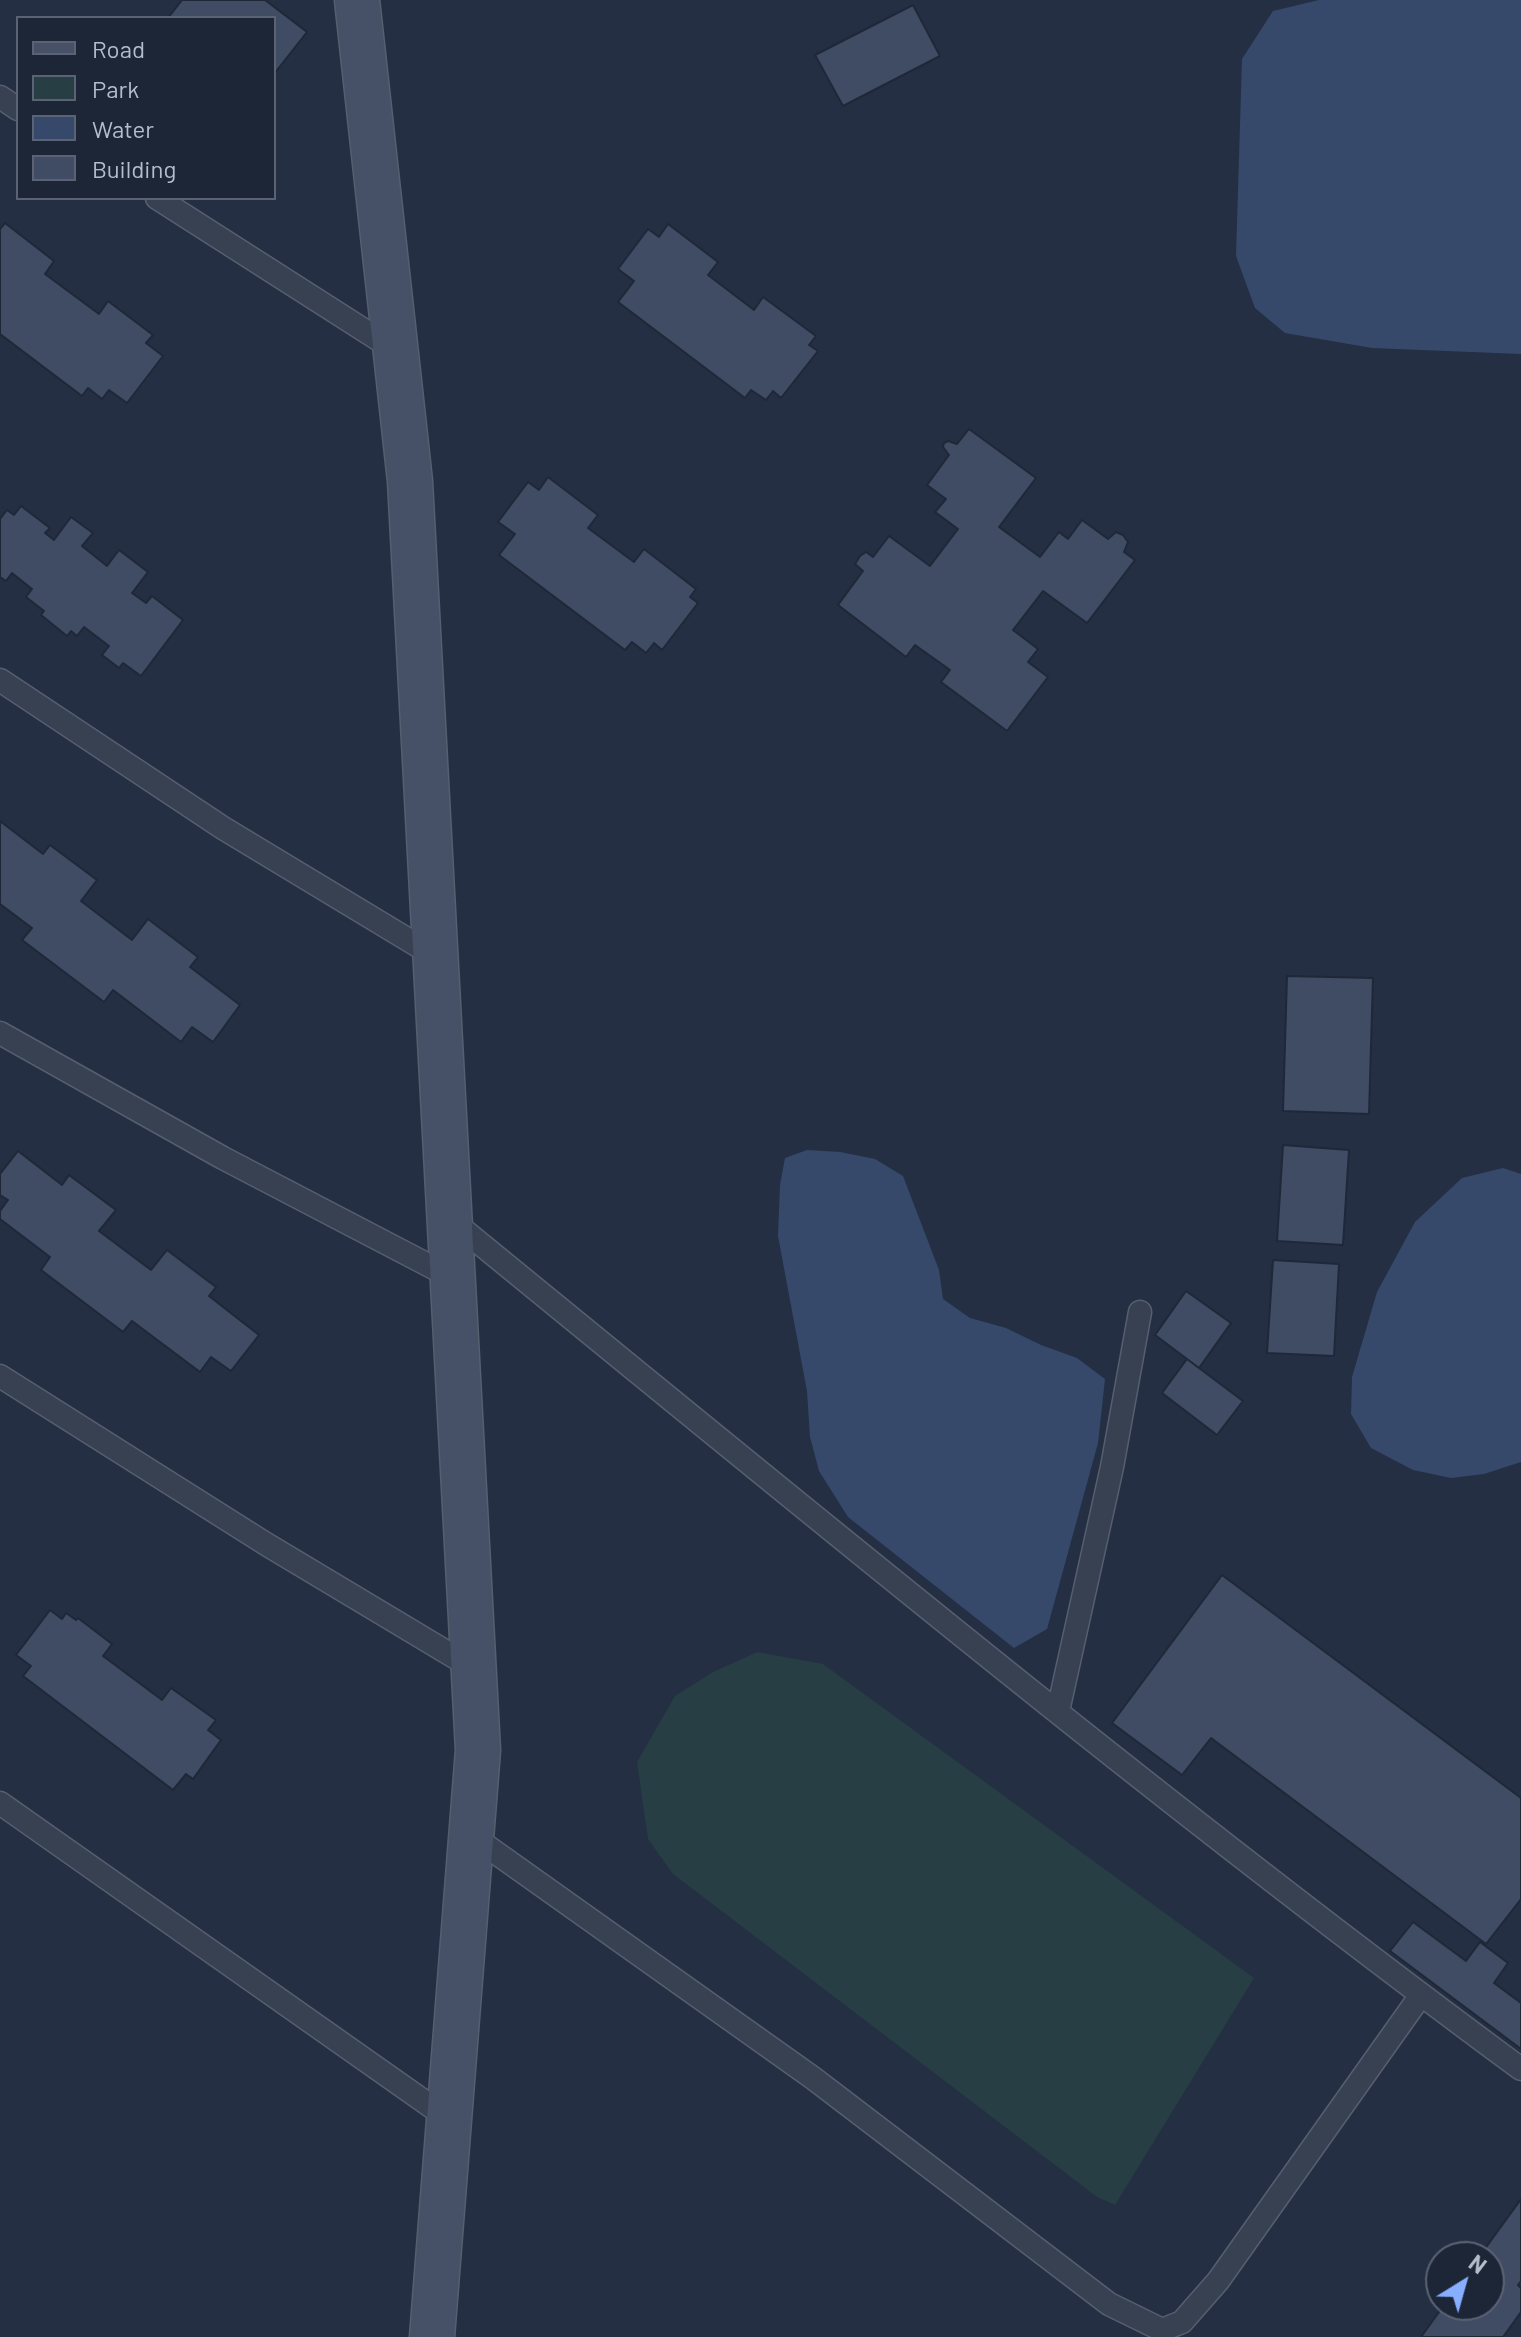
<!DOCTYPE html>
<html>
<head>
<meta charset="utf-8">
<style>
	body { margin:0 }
	#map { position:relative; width:1521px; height:2337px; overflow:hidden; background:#242f43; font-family:Barlow,sans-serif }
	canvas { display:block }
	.legend { position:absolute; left:16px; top:16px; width:260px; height:184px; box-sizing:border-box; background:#1d2637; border:2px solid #5a6273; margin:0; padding:10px 14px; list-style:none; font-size:24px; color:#b5bdcc }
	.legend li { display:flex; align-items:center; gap:16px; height:40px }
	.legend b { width:40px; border:2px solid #5a6273 }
	.north { position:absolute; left:1425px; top:2241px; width:80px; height:80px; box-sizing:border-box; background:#1d2637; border:2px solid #5a6273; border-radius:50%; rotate:37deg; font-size:22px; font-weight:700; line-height:32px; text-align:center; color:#b5bdcc }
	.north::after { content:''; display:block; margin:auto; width:28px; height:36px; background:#87aeff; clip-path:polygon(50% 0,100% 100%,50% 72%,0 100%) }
</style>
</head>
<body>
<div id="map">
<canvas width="1521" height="2337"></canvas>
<ul class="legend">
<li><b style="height:10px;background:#465066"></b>Road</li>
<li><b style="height:22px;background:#263e44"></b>Park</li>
<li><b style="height:22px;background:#36496b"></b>Water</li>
<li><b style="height:22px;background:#404c63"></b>Building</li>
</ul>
<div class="north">N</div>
</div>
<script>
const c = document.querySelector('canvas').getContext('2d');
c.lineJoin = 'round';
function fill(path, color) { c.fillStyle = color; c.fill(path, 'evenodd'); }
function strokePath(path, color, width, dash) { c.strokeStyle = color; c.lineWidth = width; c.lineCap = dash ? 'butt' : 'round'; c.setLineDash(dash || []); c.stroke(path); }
const green = new Path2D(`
	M757 1652 823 1664 1254 1978 1115 2205 1097 2197 673 1874 648 1839 637 1762 675 1696 713 1672Z`);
const water = new Path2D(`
	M1319 0H1521V354L1372 348 1285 333 1255 308 1236 256 1242 59 1273 11Z
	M807 1150 840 1152 875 1159 903 1176 939 1270 943 1299 970 1318 1006 1328 1041 1345 1077 1358 1105 1379 1098 1443 1047 1629 1014 1648 848 1517 819 1471 810 1437 807 1391 778 1236 780 1185 785 1158Z
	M1503 1168 1521 1174V1462L1484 1474 1451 1478 1413 1470 1371 1448 1351 1414 1352 1377 1377 1292 1415 1222 1462 1178Z`);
const building = new Path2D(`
	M182 0H265L307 32 274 74V18H168Z
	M913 5 940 56 843 106 815 55Z
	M5 223 54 261 45 274 99 314 108 301 153 335 146 343 163 356 127 403 109 390 102 399 88 388 82 396 0 334V229Z
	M668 224 718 262 708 275 754 310 763 297 816 336 809 345 818 351 781 398 773 391 766 400 751 390 745 398 618 302 634 281 618 269 648 229 659 237Z
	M969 429 1036 478 999 527 1040 557 1059 532 1068 539 1082 520 1108 539 1116 532 1123 535 1128 542 1124 552 1135 560 1087 623 1043 591 1013 630 1038 649 1028 662 1048 677 1007 731 941 682 950 670 915 645 906 657 838 605 863 571 855 564 860 556 866 552 873 557 889 536 930 566 958 529 935 512 946 499 927 485 949 455 943 447 944 443 948 441 957 444Z
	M548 477 598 515 588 528 634 562 644 549 696 589 690 597 698 603 662 650 654 643 646 653 632 642 625 650 499 555 515 534 498 522 528 482 539 490Z
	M21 506 50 528 45 533 54 540 71 517 93 533 82 546 107 566 119 550 148 572 132 593 146 603 152 596 183 620 141 676 123 663 119 668 102 655 109 646 84 627 77 636 71 631 67 636 41 615 44 611 26 597 32 589 12 573 6 581 0 577V519L7 510 14 515Z
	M0 821 43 854 50 845 97 880 81 901 132 940 148 919 198 957 190 967 240 1005 213 1042 192 1027 181 1042 113 990 104 1002 22 940 32 928 0 904Z
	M1287 976 1373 978 1369 1114 1283 1111Z
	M1283 1145 1349 1150 1343 1245 1277 1241Z
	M18 1151 62 1185 69 1175 116 1210 99 1231 151 1270 167 1250 216 1287 209 1296 259 1335 231 1371 211 1357 200 1372 132 1321 123 1332 41 1270 50 1257 0 1219V1211L8 1200 0 1195V1174Z
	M1273 1260 1339 1264 1334 1356 1267 1353Z
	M1186 1291 1231 1323 1199 1368 1155 1335Z
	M1187 1359 1243 1401 1217 1435 1162 1393Z
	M1222 1575 1521 1798V1899L1486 1944 1211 1738 1182 1775 1112 1723Z
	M50 1610 62 1619 66 1613 76 1620 78 1618 112 1644 103 1656 162 1700 171 1688 216 1720 208 1730 221 1740 193 1779 186 1774 173 1790 23 1676 31 1666 16 1655Z
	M1413 1922 1466 1961 1480 1942 1508 1963 1494 1983 1521 2003V2049L1390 1951Z
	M1521 2199V2281L1518 2285 1521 2288V2312L1503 2337H1421L1444 2305H1489V2257H1479Z`);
const lane = new Path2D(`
	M0 97 18 109
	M157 198 395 350
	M0 680 223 828 435 956
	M0 1033 223 1158 453 1278
	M450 1219C803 1507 1154 1798 1521 2069
	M0 1376 266 1544 473 1668
	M1058 1711 1112 1467 1140 1312
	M0 1803 449 2119
	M471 1835 813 2078 1109 2304 1162 2330 1182 2322 1218 2281 1421 1995`);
const secondary = new Path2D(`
	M357 0 410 481 478 1750 432 2337`);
fill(green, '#263e44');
fill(water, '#36496b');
fill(building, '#404c63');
strokePath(building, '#1f2839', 2);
strokePath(lane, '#565f6f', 25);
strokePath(secondary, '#565f6f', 47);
strokePath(lane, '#384152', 22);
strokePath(secondary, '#465066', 44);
</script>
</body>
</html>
